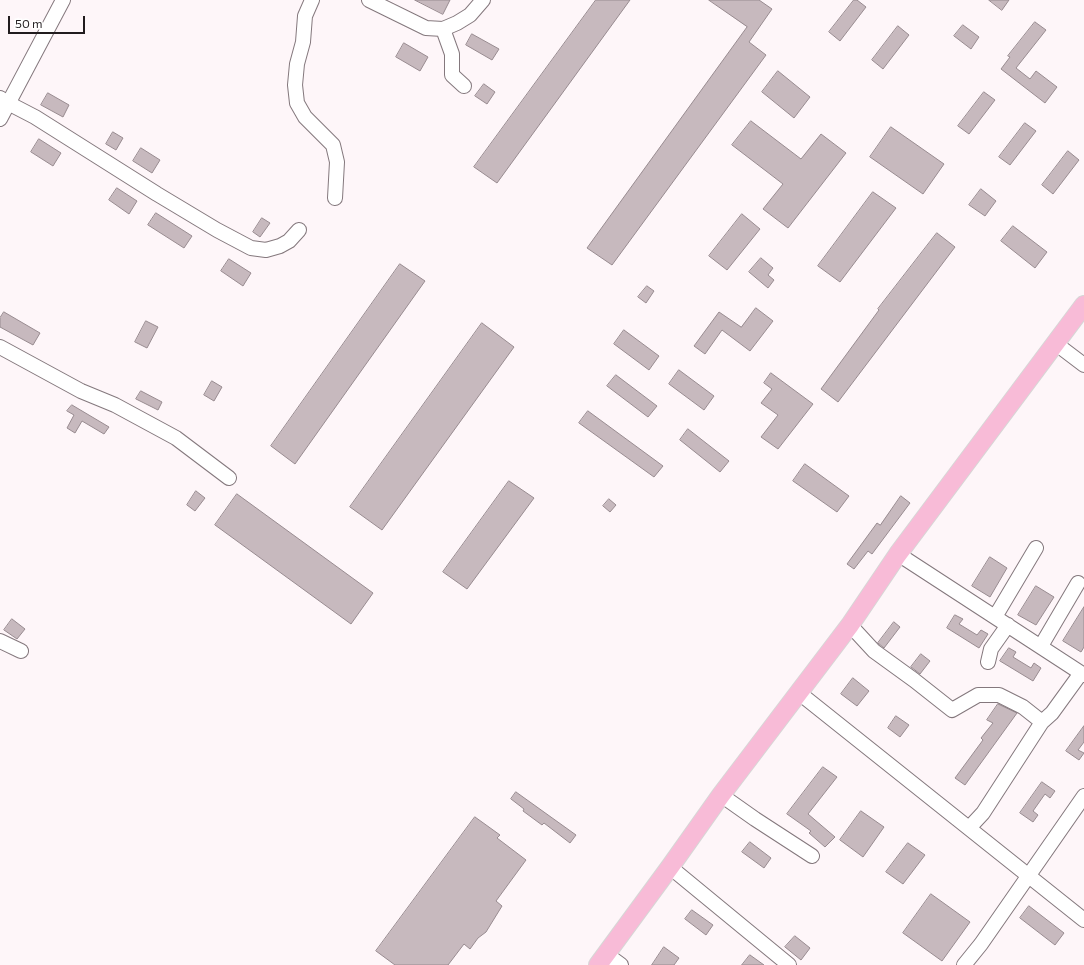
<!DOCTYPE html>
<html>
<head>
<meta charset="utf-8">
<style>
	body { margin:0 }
	#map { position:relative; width:1084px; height:965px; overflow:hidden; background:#fef6f9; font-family:Commissioner,sans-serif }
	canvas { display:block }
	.scale { position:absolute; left:8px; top:16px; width:77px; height:18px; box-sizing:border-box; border:2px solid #211c1e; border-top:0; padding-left:5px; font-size:12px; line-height:14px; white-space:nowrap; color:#211c1e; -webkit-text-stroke:3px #fff; paint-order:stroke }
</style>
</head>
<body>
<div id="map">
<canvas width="1084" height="965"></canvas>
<div class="scale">50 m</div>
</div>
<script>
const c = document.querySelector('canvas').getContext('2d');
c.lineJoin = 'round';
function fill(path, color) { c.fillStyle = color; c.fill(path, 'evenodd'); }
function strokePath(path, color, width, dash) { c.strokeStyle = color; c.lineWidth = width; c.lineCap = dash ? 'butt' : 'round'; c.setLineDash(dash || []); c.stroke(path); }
const building = new Path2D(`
	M415 0H450L443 14Z
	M596 0H630L497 183 474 167Z
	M709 0H759L772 9 749 42 766 55 612 265 587 248 747 27Z
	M854 0H857L866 7 840 41 829 32Z
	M989 0H1009L1002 10Z
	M1035 22 1046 30 1016 68 1030 79 1036 71 1057 87 1045 103 1001 69 1010 57 1008 56Z
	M963 25 979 37 971 49 954 36Z
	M898 26 909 35 883 69 872 60Z
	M472 34 499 49 492 60 466 45Z
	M404 43 428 57 420 71 396 57Z
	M778 71 810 97 794 118 762 92Z
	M484 84 495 92 487 104 475 96Z
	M984 92 995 100 969 134 958 126Z
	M48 93 69 105 63 117 41 105Z
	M751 121 801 159 821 134 846 153 788 228 763 209 783 184 732 145Z
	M1025 123 1036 131 1010 165 999 157Z
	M891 127 944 164 923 194 870 157Z
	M113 132 123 138 116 150 106 144Z
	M39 139 61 153 53 166 31 152Z
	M141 148 160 160 152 173 133 161Z
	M1068 151 1079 160 1053 194 1042 185Z
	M117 188 137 201 129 214 109 200Z
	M981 189 996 201 985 216 969 205Z
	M873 192 896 208 840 282 818 266Z
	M156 213 192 236 184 248 148 225Z
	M742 214 760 229 727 270 709 256Z
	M262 218 270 223 260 237 253 232Z
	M1013 226 1047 252 1035 268 1001 241Z
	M937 233 955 247 838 402 821 389 879 310 878 309Z
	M761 258 773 268 768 275 774 280 768 288 749 272Z
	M229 259 251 273 243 286 221 271Z
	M400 264 425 281 295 464 271 446Z
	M647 286 654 291 646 303 638 297Z
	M756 308 773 321 750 351 722 330 705 354 694 346 719 312 741 327Z
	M4 312 40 333 33 345 0 327V318Z
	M146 321 158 327 147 348 135 342Z
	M482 323 514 347 382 530 350 507Z
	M624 330 659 356 649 370 614 344Z
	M679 370 714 396 704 410 669 384Z
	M771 373 813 404 778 449 761 437 778 415 761 403 772 389 764 383Z
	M616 375 657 406 648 417 607 386Z
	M212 381 222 387 214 401 204 395Z
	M141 391 162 402 158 410 136 399Z
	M72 405 109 427 104 434 82 421 75 433 67 428 74 415 67 411Z
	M588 411 663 466 654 477 579 423Z
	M688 429 729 461 720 472 680 440Z
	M805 464 849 496 837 512 793 481Z
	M509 481 534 498 467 589 443 572Z
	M196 491 205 498 195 511 187 505Z
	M237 494 373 593 351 624 215 525Z
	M901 496 910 503 872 554 868 551 854 569 847 564 877 523 880 525Z
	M609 499 616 505 610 512 603 506Z
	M990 557 1007 568 990 597 972 586Z
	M1036 586 1054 597 1036 625 1018 615Z
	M1084 607V647L1081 652 1063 641Z
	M955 615 963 619 959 624 977 635 981 630 988 634 979 648 947 628Z
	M12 619 25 629 17 639 4 630Z
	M894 622 900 627 884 648 878 643Z
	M1009 648 1016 652 1013 657 1031 668 1034 663 1041 668 1033 681 1000 661Z
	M921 654 930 661 920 674 911 667Z
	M853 678 869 691 857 706 841 694Z
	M998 704 1017 713 965 785 955 778 983 740 981 738 993 723 987 720Z
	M896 716 909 725 900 737 888 728Z
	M1084 726V742L1078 750 1084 753 1079 760 1066 751Z
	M823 767 837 777 808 814 835 837 825 847 809 833 811 831 787 814Z
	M1042 782 1055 791 1050 798 1045 794 1033 811 1038 815 1033 822 1020 813Z
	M516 792 576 835 570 843 544 823 542 825 523 811 524 809 511 799Z
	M861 811 884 827 863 857 840 840Z
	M475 817 500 835 497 838 526 860 496 901 502 906 486 932 478 938 470 949 464 944 448 965H395L376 951Z
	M750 842 771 858 764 868 742 852Z
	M908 843 925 855 903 884 886 872Z
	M931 894 970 922 942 961 903 933Z
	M1029 906 1064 933 1055 945 1020 918Z
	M692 910 713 925 706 935 685 919Z
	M795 936 810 948 801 960 785 947Z
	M664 947 679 958 674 965H652Z
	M750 955 764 965H742Z`);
const minor = new Path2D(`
	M312 0 305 16 303 42 297 64 295 85 297 103 305 117 333 145 337 162 335 198
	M369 0 426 28 443 29 457 23 470 15 483 0
	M443 29 452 54V75L464 86
	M0 98 8 103 35 117 157 194 217 230 251 248 266 250 280 246 289 241 299 230
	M0 119 63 0
	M1055 343 1084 365
	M0 347 81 391 115 405 176 438 229 478
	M898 554 1084 675
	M995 617 1036 548
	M850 625 874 651 914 680 952 710 978 695H999L1023 707 1042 722
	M0 641 21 651
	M1041 646 1078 583
	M988 662 991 649 1008 625
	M798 692 1084 920
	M721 795 755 819 812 856
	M969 828 983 813 1042 722 1052 713 1081 673
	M670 867 789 965
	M606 954 621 965
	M964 965 981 944 1084 796`);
const major = new Path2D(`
	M598 965 670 867 721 795 850 625 898 554 1084 305`);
fill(building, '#c7b9be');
strokePath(building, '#988b90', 1);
strokePath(minor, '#84787d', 16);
strokePath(major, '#d7d6d6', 20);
strokePath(minor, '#fff', 14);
strokePath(major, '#f8bbd7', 18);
</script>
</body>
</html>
